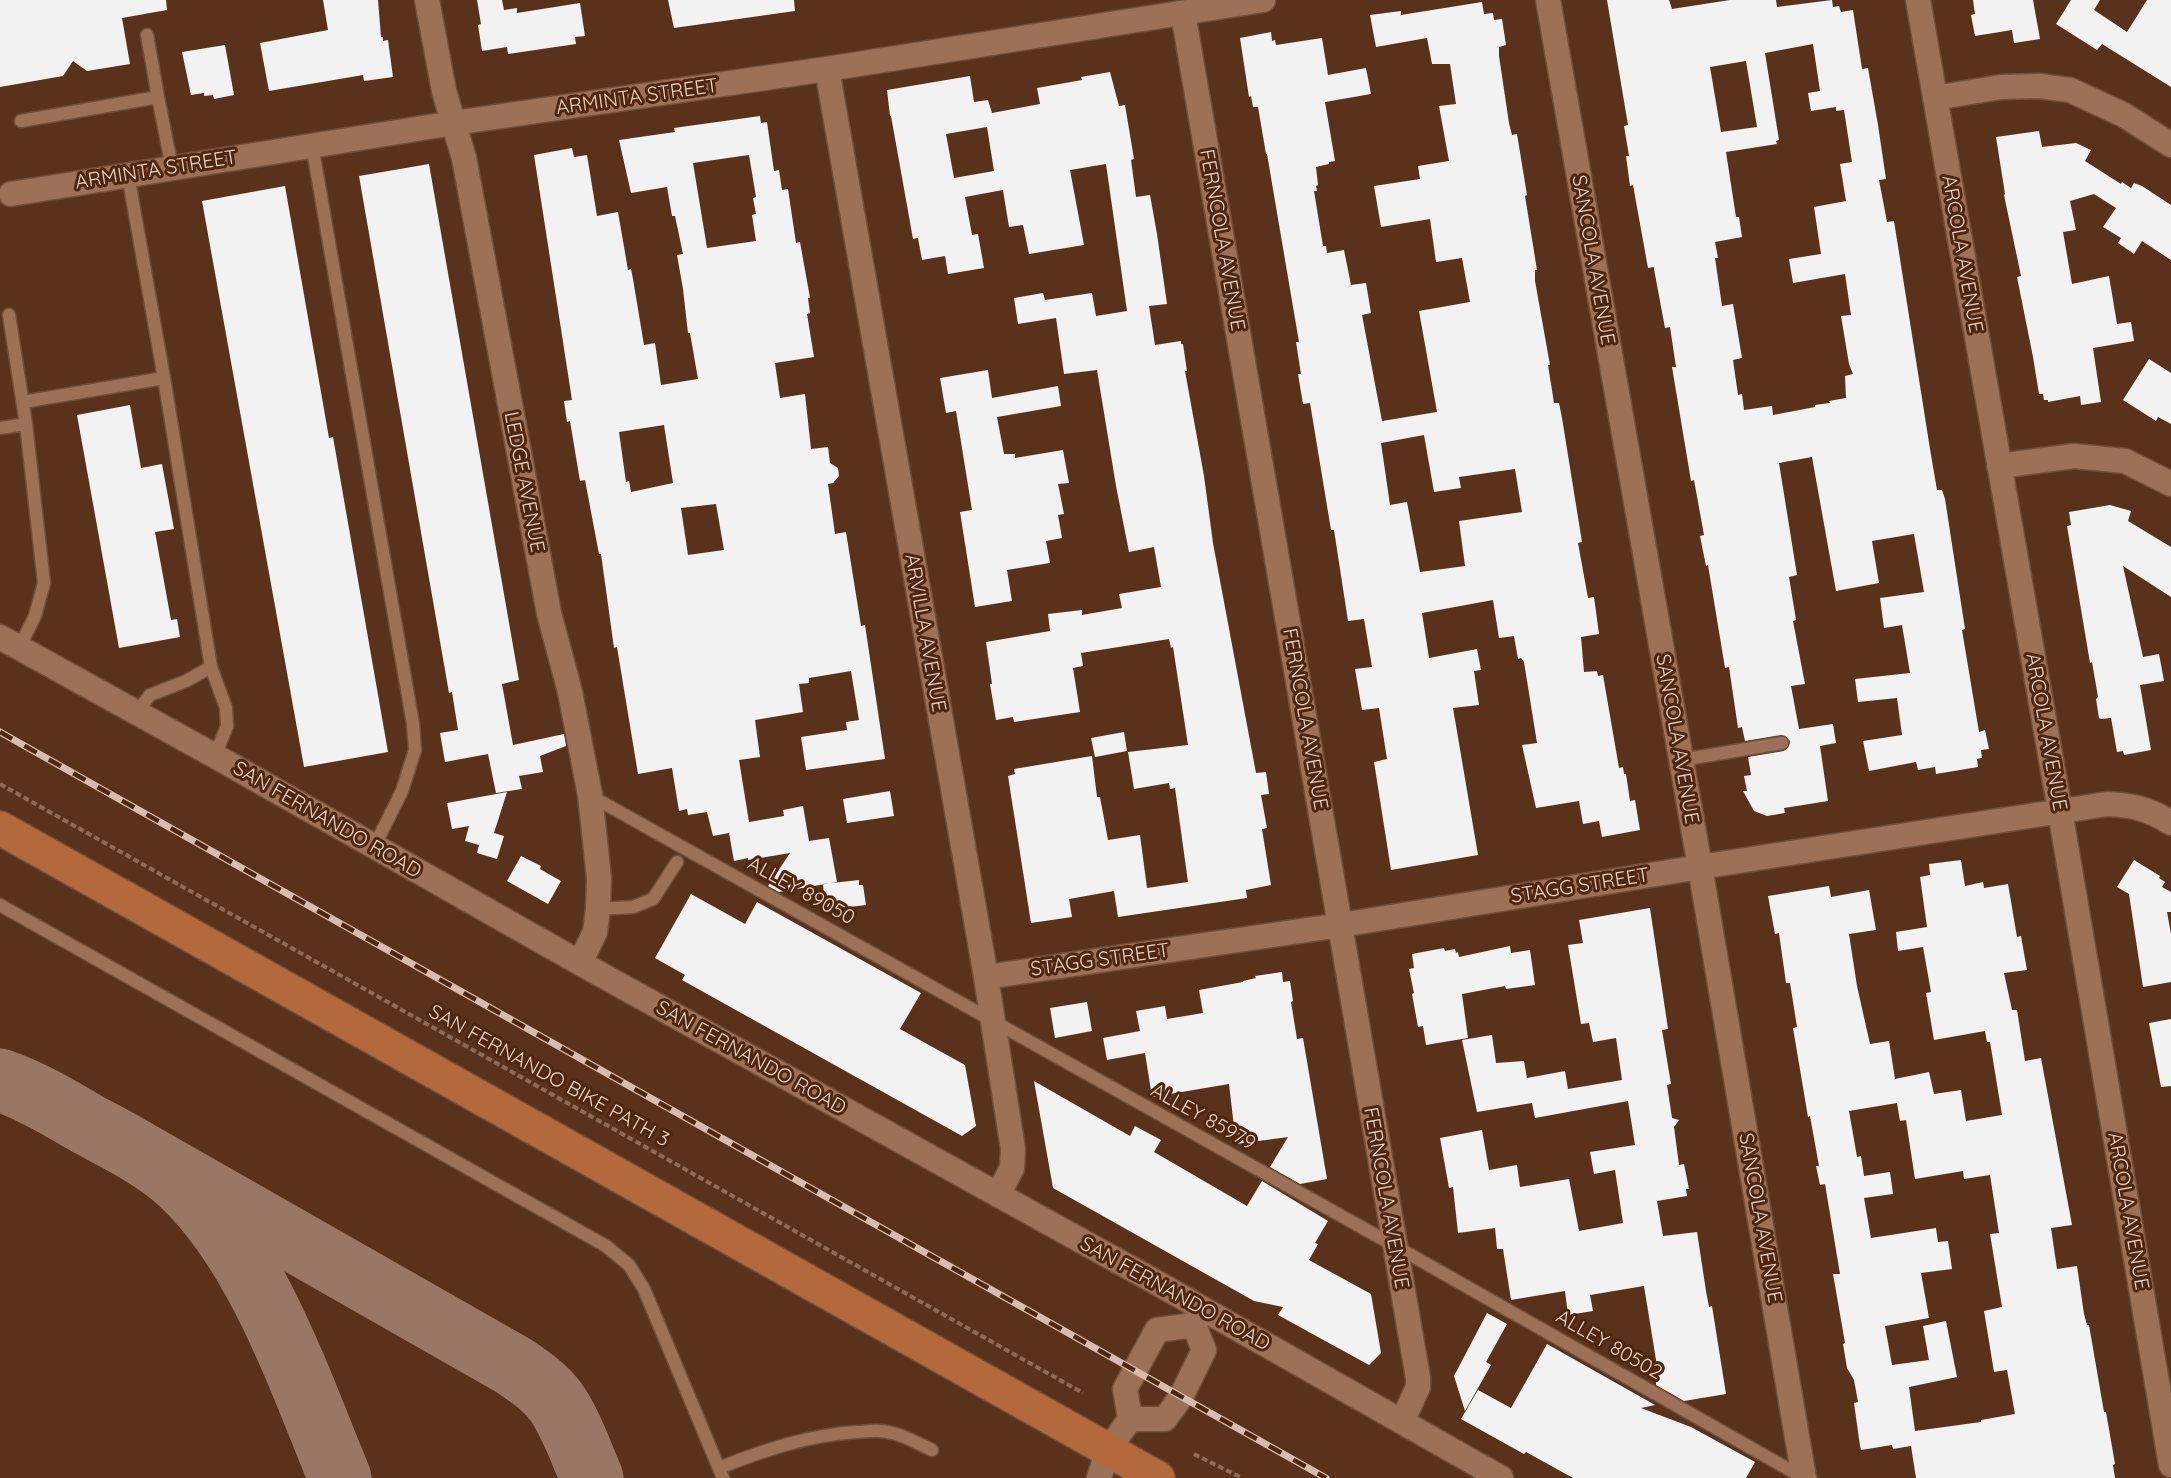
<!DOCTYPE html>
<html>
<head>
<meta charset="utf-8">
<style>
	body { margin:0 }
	canvas { display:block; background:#5a321b }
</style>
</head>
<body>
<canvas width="2171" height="1478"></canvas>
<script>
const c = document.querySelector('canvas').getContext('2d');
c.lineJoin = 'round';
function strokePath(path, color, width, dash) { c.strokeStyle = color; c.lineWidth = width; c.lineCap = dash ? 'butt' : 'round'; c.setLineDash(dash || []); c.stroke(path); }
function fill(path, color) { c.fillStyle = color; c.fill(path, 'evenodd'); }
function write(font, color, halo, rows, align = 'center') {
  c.font = font + ' Quicksand,sans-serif'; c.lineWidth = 6; c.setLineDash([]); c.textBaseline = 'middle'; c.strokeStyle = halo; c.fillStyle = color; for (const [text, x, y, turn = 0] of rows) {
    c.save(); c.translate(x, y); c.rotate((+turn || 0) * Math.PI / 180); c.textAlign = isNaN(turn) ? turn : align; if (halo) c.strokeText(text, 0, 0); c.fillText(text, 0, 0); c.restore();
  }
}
const taxiway = new Path2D(`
	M0 1080C32 1091 60 1108 89 1125 121 1142 155 1159 181 1183 258 1255 300 1382 340 1478
	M142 1154 514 1366C530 1377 545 1387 556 1402 572 1425 581 1453 592 1478`);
const building = new Path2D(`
	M0 0H166L167 10 122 18 130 64 87 71 73 61 63 76 0 87Z
	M323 0H378L381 37H383V41L388 40 393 77 364 81 363 75 269 91 260 43 328 30Z
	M477 0H502L504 10 517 8V13L580 3 585 36 575 37 576 44 508 54 507 47 482 51 478 25 481 24Z
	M668 0H794L795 11 674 28Z
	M1607 0H1669L1672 9 1730 0H1776L1777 7 1832 0 1833 7 1839 6 1841 12 1853 10 1862 69 1868 68 1878 125 1886 179 1879 180 1887 222 1894 221 1930 449 1937 490H1942L1945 499 1965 629 1962 630 1979 732 1985 730 1989 749 1981 750 1982 758 1977 759 1978 767 1936 774 1935 767 1918 770 1916 762 1869 771 1863 741 1902 735 1897 698 1858 702 1855 679 1910 673 1902 625 1884 628 1880 598 1924 592 1914 534 1872 541 1879 583 1836 591 1812 457 1779 463 1797 575 1789 577 1796 620 1793 621 1805 684 1791 686 1799 729 1833 724 1836 743 1820 746 1828 801 1784 808 1785 813 1767 816 1754 811 1743 791H1747L1744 776 1751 775 1748 757 1784 751 1789 746 1790 741 1785 736 1781 735 1745 741 1742 727 1738 728 1729 667 1725 668 1708 565 1706 566 1700 536 1704 535 1694 480 1691 481 1672 367H1676L1670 327 1665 328 1654 269V267L1648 268 1633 185 1630 186 1626 156H1629L1624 126 1628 125ZM1813 44 1820 91 1808 93 1811 111 1836 107V111L1844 110 1852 162 1840 164 1846 201 1814 207 1821 254 1789 259 1793 283 1845 274 1851 315 1841 316 1849 364 1853 374 1845 376 1846 398 1829 401 1830 403 1815 405V407L1773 415 1772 406 1744 410 1742 394 1738 395 1733 360 1742 358 1733 304 1722 306 1715 258H1718L1715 242 1742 237 1739 217H1736L1726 152 1777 144 1776 141 1779 140 1765 53ZM1746 61 1757 127 1721 132 1710 67Z
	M1973 0H2033L2040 39 2014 43 2012 30 1975 36 1971 15 1975 14Z
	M2071 0H2100L2094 10 2127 32 2147 0H2171V87L2102 44 2097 50 2056 24Z
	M1482 2 1484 14 1493 13 1494 20 1502 19 1506 45 1499 47V56L1509 123 1512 135 1517 134 1527 195 1525 196 1537 270H1535V281L1550 365H1548L1554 403H1559L1562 418 1582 542 1578 543 1588 598 1594 597 1599 634 1581 637 1584 672 1597 671 1598 676 1603 675 1619 768 1623 767 1624 774H1626L1630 801 1635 800 1640 830 1602 837 1599 821 1583 824 1579 801 1536 808 1522 745 1537 743 1524 662 1521 658 1518 659 1514 636 1499 638 1493 600 1422 613 1429 658 1477 649 1481 670 1474 671 1479 705 1453 708 1478 855 1391 870 1374 762 1387 759 1379 708 1362 710 1355 669 1372 667 1364 619 1348 621 1334 530H1331L1310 403 1303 404 1298 374H1301L1296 342H1299L1267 154H1266L1258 107H1253L1251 96 1249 97 1240 38 1271 32 1272 41 1275 40 1276 45 1322 38 1328 75 1366 68 1371 94 1325 102 1335 161 1329 162V164L1316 167 1318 185 1316 186 1317 191H1314L1323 246H1326L1327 253 1344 250 1351 285 1366 283 1371 313 1362 315 1382 421 1437 412 1419 311 1470 302 1462 258 1436 262 1430 219 1381 227 1374 186 1420 179 1418 166 1449 161 1439 106 1456 104 1450 64H1432L1427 38 1376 47 1370 15 1401 11V15ZM1424 435 1434 492 1461 488 1459 477 1515 469 1522 512 1459 521 1465 566 1420 572 1407 502 1390 505 1381 443Z
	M225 45 234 95 214 99 213 95 204 96V93L191 95 182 52Z
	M1110 72 1119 106 1125 105 1134 159 1131 160 1136 197 1150 195 1157 234 1167 304 1149 306 1155 345 1181 341V344H1183L1187 371H1185L1204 476 1213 543 1256 773 1266 772 1269 794 1261 795 1267 828 1262 829 1271 885 1246 890 1247 898 1118 917 1114 891 1069 899 1072 917 1031 923 1008 776 1015 774 1014 769 1092 756 1097 797H1100L1108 840 1140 835 1147 888 1188 882 1175 788 1170 789 1169 783 1134 789 1128 752 1188 745 1173 647 1171 648 1169 639 1081 653 1083 666 1073 668 1080 712 1014 722 1013 717 996 720 990 684H992L986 642 1050 631 1048 614 1082 610V615L1122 608 1119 594 1161 587 1154 547 1129 552 1116 486 1097 370 1064 374 1056 318 1018 324 1014 298 1043 293 1045 300 1092 293 1096 316 1127 311 1106 164 1070 170 1084 245 1029 254 1023 225 1009 227 1003 190 965 197 972 235 978 234 984 268 948 274 945 256 922 260 918 238 913 239 891 116H890L887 90 970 76 974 102 988 100 992 113 1040 104 1037 88 1082 80 1081 77ZM987 127 994 171 954 178 946 134Z
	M760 116 761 123 767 122 774 171 779 170 782 190 788 189 796 243 800 242 810 298H808L810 313 807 314 814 357 775 363 780 398 805 394 811 449 828 447 830 463 838 468 839 476 833 483 828 484 835 534 846 532 861 626 865 625 885 759 806 770 801 737 847 730 846 722 859 720 851 671 809 678V683L799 684 803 712 755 720 760 757 739 760 749 822 784 816 783 810 803 806 809 841 829 838 837 882 779 892 768 886 790 853 748 860V858L734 861 729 833 713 836 707 812 688 815 687 809 679 811 672 768 638 774 617 647 614 648 601 554H599L585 480 580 481 570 421 567 422 564 401 572 400 534 155 572 148 574 157 587 155 597 216 618 212 628 270 631 269 633 279 644 345 655 343 661 385 698 379 690 333H688L683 289 677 255 683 254 675 216H672L667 187 631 193 619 140 675 132 674 128ZM749 155 756 197 753 198 756 214 752 215 756 241 707 248 693 163ZM664 425 673 483 631 492 629 481 626 482 619 432ZM716 504 724 550 688 555 681 508Z
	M2039 131 2042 147 2076 143 2091 150 2085 161 2121 184 2122 182 2131 188 2134 183 2142 186 2171 205V260L2142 241 2134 254 2118 243 2121 238 2103 227 2116 208 2094 194 2070 201 2076 230 2063 232 2072 284 2109 276 2117 324 2131 322 2134 341 2093 348 2101 402 2081 405 2080 396 2048 402V400H2044L2043 394H2039L2033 357 2017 277 2021 276 2004 195 2005 194 1996 137Z
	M429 164 519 680 502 684 513 745 564 734 566 746 540 756 543 772 519 776 522 789 496 793 488 754 445 762 440 733 458 730 452 692 449 693 359 176Z
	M285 186 329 438 333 437 388 752 304 767 202 201Z
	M2149 359 2171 373V424L2158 417 2156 421 2123 400Z
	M988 370 992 398 1058 386 1061 406 997 417 1004 454H1015V458L1063 450 1069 483 1058 484 1064 514 1058 515 1062 538 1046 541 1050 563 1007 570 1012 601 975 607 960 512 972 510 956 411 946 413 940 378Z
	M130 405 141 468 162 464 174 529 155 532 171 620 177 619 180 637 119 648 77 415Z
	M2110 505 2131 511 2128 521 2171 547V597L2123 566 2143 657 2159 654 2164 681 2140 685 2151 750 2124 755 2123 751 2117 752 2111 718 2101 719 2099 718 2096 699 2098 697 2092 662 2090 663 2067 526 2071 525 2069 512Z
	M1124 732 1127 751 1095 757 1091 738Z
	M890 791 894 816 847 823 843 799Z
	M507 792 494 833 504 836 497 859 477 853 479 845 465 841 469 826 452 829 447 803Z
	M521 856 541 866 540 869 561 881 548 904 507 881Z
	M1961 860 1965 886 1983 882 1984 888 2008 884 2017 937 2021 936 2027 970 2004 973 2012 1010H2017L2025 1061 2041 1058 2072 1225 2051 1228 2057 1269 2077 1266 2084 1314 2087 1325H2089L2104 1412H2106L2115 1464 2113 1465 2115 1478H1916L1911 1446 1893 1449 1892 1445 1861 1450 1860 1446 1854 1403 1858 1402 1854 1380 1847 1368 1843 1344 1845 1343 1844 1337 1833 1274H1840L1825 1184 1820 1185 1816 1166H1819L1810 1116 1808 1117 1793 1028 1797 1027 1790 983H1786L1779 933 1775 934 1768 896 1829 886 1831 897 1869 890 1876 930 1849 934 1857 986 1870 1044 1889 1041 1895 1079 1929 1072 1934 1094 1961 1090 1966 1121 2002 1115 1990 1042H1987L1985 1031 1934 1040 1926 993 1931 992 1923 947 1898 951 1896 932 1927 927 1920 877 1930 875 1929 864ZM1897 1103 1900 1121 1906 1120 1915 1179 1963 1171 1964 1179 1990 1175 1999 1233 1990 1234 2002 1307 1984 1311 1994 1372 2007 1370 2015 1414 1981 1420V1422L1915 1431 1909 1387 1957 1377 1946 1321 1923 1326 1929 1360 1892 1365 1885 1326 1929 1318 1921 1273 1952 1269 1948 1241 1938 1242 1936 1228 1871 1238 1864 1198 1893 1194 1890 1172 1864 1176 1861 1156 1857 1157 1849 1111Z
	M2134 860 2160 876 2159 878 2165 882 2162 887 2171 892V912H2167L2171 934V982L2143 987 2129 894 2117 887Z
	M859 880V885H863L866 905 825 910 823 884Z
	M691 894 745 924 757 902 921 993 900 1029 965 1065 976 1126 962 1136 682 980 685 975 655 958Z
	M1650 908 1668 1029 1662 1030 1671 1084 1667 1085 1672 1118 1679 1120 1674 1127 1679 1165 1684 1164 1689 1189H1686L1687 1196 1657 1201 1663 1236 1697 1232 1706 1291 1709 1307 1712 1306 1726 1394 1684 1401 1656 1385V1360L1644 1286 1590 1295 1593 1311 1568 1315 1565 1291 1511 1300 1503 1249H1497L1495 1228 1458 1233 1453 1187 1449 1188 1440 1138 1482 1130 1489 1170 1517 1165 1520 1187 1569 1179 1579 1231 1623 1223 1615 1170 1594 1174 1590 1152 1635 1145 1628 1101 1535 1118 1532 1103 1477 1112 1462 1040 1492 1035 1496 1063 1524 1061 1527 1078 1565 1071 1568 1089 1622 1080 1616 1038 1593 1042 1589 1023 1581 1024 1568 945 1583 943 1579 920Z
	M1510 946 1511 953 1530 950 1535 985 1506 989 1505 986 1462 994 1468 1038 1426 1045 1423 1026 1418 1027 1412 994 1414 993 1409 969 1414 968 1412 954 1444 948 1445 951 1455 949 1456 953 1458 952 1459 957Z
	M1282 972 1283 982 1290 981 1293 1001 1291 1002 1297 1039 1303 1038 1327 1179 1300 1184 1270 1167 1288 1137 1236 1144 1229 1084 1152 1097 1145 1053 1107 1060 1103 1038 1140 1031 1136 1011 1165 1006 1167 1019 1203 1013 1199 990 1243 982V981L1256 978 1255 976Z
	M1087 1002 1092 1031 1055 1038 1050 1008Z
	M2171 1019V1086L2161 1087 2149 1023Z
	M1034 1081 1130 1136 1135 1126 1161 1140 1154 1152 1247 1206 1262 1181 1328 1221 1315 1243 1318 1244 1309 1260 1371 1294 1381 1353 1369 1365 1278 1315 1283 1307 1254 1301 1053 1188Z
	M1487 1313 1507 1324 1486 1362 1491 1365 1465 1411 1454 1376Z
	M1547 1344 1655 1405 1641 1408 1691 1427 1755 1462 1746 1478H1573L1526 1452 1524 1454 1461 1419 1478 1390 1511 1408Z`);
const path = new Path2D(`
	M0 784 1083 1393
	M1194 1454 1242 1478`);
const service = new Path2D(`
	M147 35 158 97
	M21 121 158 97 172 168
	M312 145 413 724 415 750 402 791 374 847
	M128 175 164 378 211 667 226 708 227 726 215 756
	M9 315 26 424 44 583 35 616 19 648
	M23 402 164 378
	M0 428 26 424
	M136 713 150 695 186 681 211 667
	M1681 760 1782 743
	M591 796 1395 1246 1804 1478
	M0 905 606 1246 629 1265 644 1289 723 1478
	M598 909 633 907 653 899 677 862
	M719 1468C764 1450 809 1435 857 1432 864 1432 873 1430 880 1431 898 1432 915 1442 932 1450`);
const minor = new Path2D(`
	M427 0 444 91 464 158 549 613 570 692 590 795 599 878 598 909 595 932 580 963
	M1548 0 1700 867 1804 1478
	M1918 0 2060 811 2171 1465
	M1183 13 1418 1378V1387L1402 1422
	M827 69 986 977 1013 1149 1012 1168 998 1195
	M1935 98 2001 87 2039 86 2070 90 2124 115 2171 145
	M11 194 454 123 827 69 1263 0
	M1999 466 2074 456 2125 461 2171 484
	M0 637 215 756 580 963 1152 1280 1501 1478
	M986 977 1341 925 1700 867 2107 804C2133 805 2149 809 2171 823
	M1130 1419H1165L1181 1397 1204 1350 1194 1325
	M1099 1478 1108 1450 1130 1419 1125 1389 1157 1330 1194 1325`);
const primary = new Path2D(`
	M0 828 1158 1478`);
const rail = new Path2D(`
	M0 732 1326 1478`);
const streetNames = [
	["ARMINTA STREET",637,97,-8],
	["ARMINTA STREET",156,170,-9],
	["FERNCOLA AVENUE",1222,240,80],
	["ARCOLA AVENUE",1962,254,80],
	["SANCOLA AVENUE",1593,260,80],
	["LEDGE AVENUE",524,482,79],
	["ARVILLA AVENUE",925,633,80],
	["FERNCOLA AVENUE",1305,719,80],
	["ARCOLA AVENUE",2046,732,80],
	["SANCOLA AVENUE",1677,739,80],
	["SAN FERNANDO ROAD",327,820,30],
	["STAGG STREET",1580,886,-9],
	["ALLEY 89050",801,891,29],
	["STAGG STREET",1100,960,-8],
	["SAN FERNANDO ROAD",751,1058,29],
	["SAN FERNANDO BIKE PATH 3",549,1076,29],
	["ALLEY 85979",1203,1117,29],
	["FERNCOLA AVENUE",1386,1198,80],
	["ARCOLA AVENUE",2128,1211,80],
	["SANCOLA AVENUE",1760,1218,80],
	["SAN FERNANDO ROAD",1175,1294,29],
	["ALLEY 80502",1609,1345,30]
];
strokePath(taxiway, '#997764', 63);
fill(building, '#f2f2f2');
strokePath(service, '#724f3b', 15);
strokePath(minor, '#724f3b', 27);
strokePath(primary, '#724f3b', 36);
strokePath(path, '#8e6b57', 4, [6, 3]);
strokePath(service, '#9d7058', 12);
strokePath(minor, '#9d7058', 24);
strokePath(primary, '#b3693c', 33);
strokePath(rail, '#d8bcae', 7);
strokePath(rail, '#4f2710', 4.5, [14]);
write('20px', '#ead0c3', '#4f2710', streetNames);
</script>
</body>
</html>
